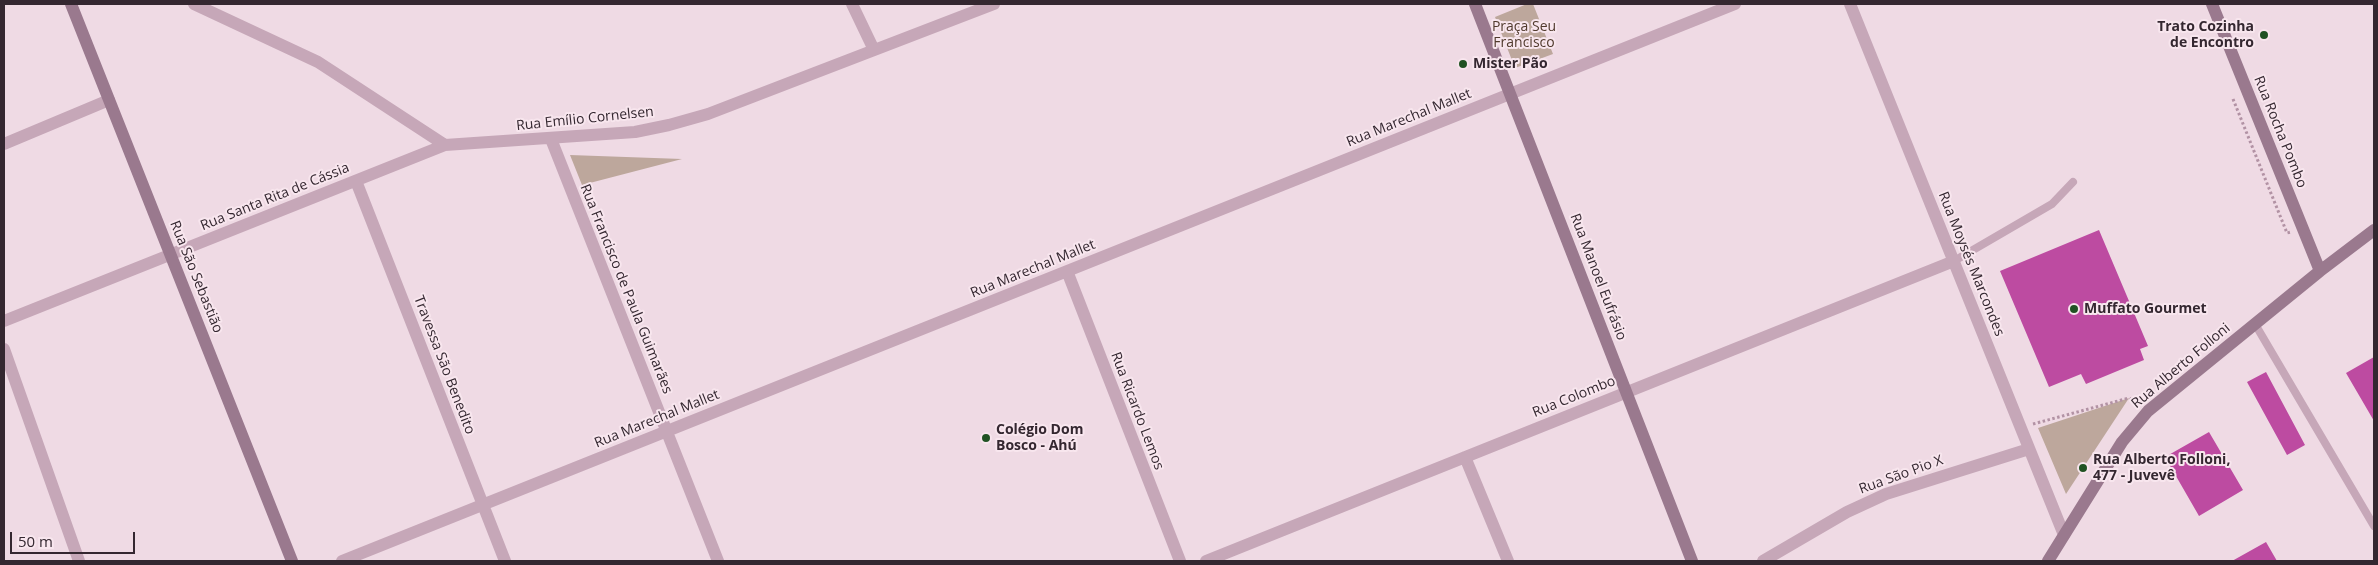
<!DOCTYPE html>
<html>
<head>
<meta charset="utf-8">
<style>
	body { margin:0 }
	#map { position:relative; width:2378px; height:565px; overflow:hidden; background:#efdae4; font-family:"Open Sans",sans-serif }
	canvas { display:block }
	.frame { position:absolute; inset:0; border:5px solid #342730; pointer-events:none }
	.scale { position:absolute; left:10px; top:532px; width:125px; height:22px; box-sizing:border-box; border:2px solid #342730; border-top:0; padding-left:6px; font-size:15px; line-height:18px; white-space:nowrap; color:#342730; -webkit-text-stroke:4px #f8e6ee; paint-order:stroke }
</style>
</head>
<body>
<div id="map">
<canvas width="2378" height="565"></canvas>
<div class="frame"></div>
<div class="scale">50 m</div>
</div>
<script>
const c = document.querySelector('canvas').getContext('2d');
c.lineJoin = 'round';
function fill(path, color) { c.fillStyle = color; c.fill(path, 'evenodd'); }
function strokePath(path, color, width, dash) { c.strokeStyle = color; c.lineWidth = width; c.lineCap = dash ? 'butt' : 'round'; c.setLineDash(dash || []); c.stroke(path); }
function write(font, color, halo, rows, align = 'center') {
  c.font = font + ' "Open Sans",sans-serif'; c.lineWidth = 4; c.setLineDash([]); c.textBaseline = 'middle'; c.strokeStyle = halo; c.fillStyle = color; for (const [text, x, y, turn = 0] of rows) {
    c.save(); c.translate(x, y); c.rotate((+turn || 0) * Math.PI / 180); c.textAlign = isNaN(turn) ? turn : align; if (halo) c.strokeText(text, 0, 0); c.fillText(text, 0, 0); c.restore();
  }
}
const green = new Path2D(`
	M1527 4H1533L1553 54 1515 68 1495 17Z
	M570 155 682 159 582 185Z
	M2129 398 2066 494 2038 428Z`);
const building = new Path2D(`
	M2099 230 2148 346 2140 349 2144 360 2086 384 2081 374 2049 387 2000 271Z
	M2374 357V421L2346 373Z
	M2266 372 2305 445 2287 455 2247 382Z
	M2209 432 2243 490 2199 516 2165 457Z
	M2266 542 2277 561H2232Z`);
const path = new Path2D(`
	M2233 99 2287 233 2291 232
	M2033 424 2129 398 2137 404`);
const lane = new Path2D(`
	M1954 261 2052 204 2073 182
	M2255 324 2374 526`);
const street = new Path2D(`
	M194 4 318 62 445 145 635 132 669 125 708 114 994 4
	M852 4 874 50
	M1850 4 2064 535
	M551 139 718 561
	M4 144 109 100
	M356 181 505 561
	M1067 271 1180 561
	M4 321 445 145
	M4 349 79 561
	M1465 457 1508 561
	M342 561 1735 4
	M1206 561 1954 261
	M1763 561 1847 512 1886 494 2029 449`);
const secondary = new Path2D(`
	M71 4 292 561
	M1475 4 1692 561
	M2212 4 2320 271
	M2048 561 2122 442 2148 411 2320 271 2374 230`);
const markers = [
	[2264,35,5,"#205223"],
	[1463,64,5,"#205223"],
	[2074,309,5,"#205223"],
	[986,438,5,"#205223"],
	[2083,468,5,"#205223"]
];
const parkNames = [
	["Praça Seu",1524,27],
	["Francisco",1524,43]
];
const poiNames = [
	["Trato Cozinha",2254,27,"right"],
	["de Encontro",2254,43,"right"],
	["Mister Pão",1473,64],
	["Muffato Gourmet",2084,309],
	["Colégio Dom",996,430],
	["Bosco - Ahú",996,446],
	["Rua Alberto Folloni,",2093,460],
	["477 - Juvevê",2093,476]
];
const streetNames = [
	["Rua Marechal Mallet",1409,118,-22],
	["Rua Emílio Cornelsen",585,119,-6],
	["Rua Rocha Pombo",2280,132,68],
	["Rua Santa Rita de Cássia",275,197,-22],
	["Rua Moysés Marcondes",1971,264,68],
	["Rua Marechal Mallet",1033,269,-22],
	["Rua São Sebastião",196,277,68],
	["Rua Manoel Eufrásio",1598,277,69],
	["Rua Francisco de Paula Guimarães",626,289,68],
	["Travessa São Benedito",444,365,69],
	["Rua Alberto Folloni",2181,366,-40],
	["Rua Colombo",1574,397,-22],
	["Rua Ricardo Lemos",1137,411,69],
	["Rua Marechal Mallet",657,419,-22],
	["Rua São Pio X",1901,475,-20]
];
fill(green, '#bda79c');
fill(building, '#bd4ba1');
strokePath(path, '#b292a4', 3, [2.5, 2.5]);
strokePath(lane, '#c6a7b8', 8);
strokePath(street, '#c6a7b8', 12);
strokePath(secondary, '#9a798e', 12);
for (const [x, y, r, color] of markers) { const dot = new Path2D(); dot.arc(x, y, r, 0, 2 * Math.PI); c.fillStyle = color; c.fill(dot); strokePath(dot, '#f8e6ee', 2); }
write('14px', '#503a2d', '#f8e6ee', parkNames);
write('bold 14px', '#342730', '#f8e6ee', poiNames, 'left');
write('14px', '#342730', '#f8e6ee', streetNames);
</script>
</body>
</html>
